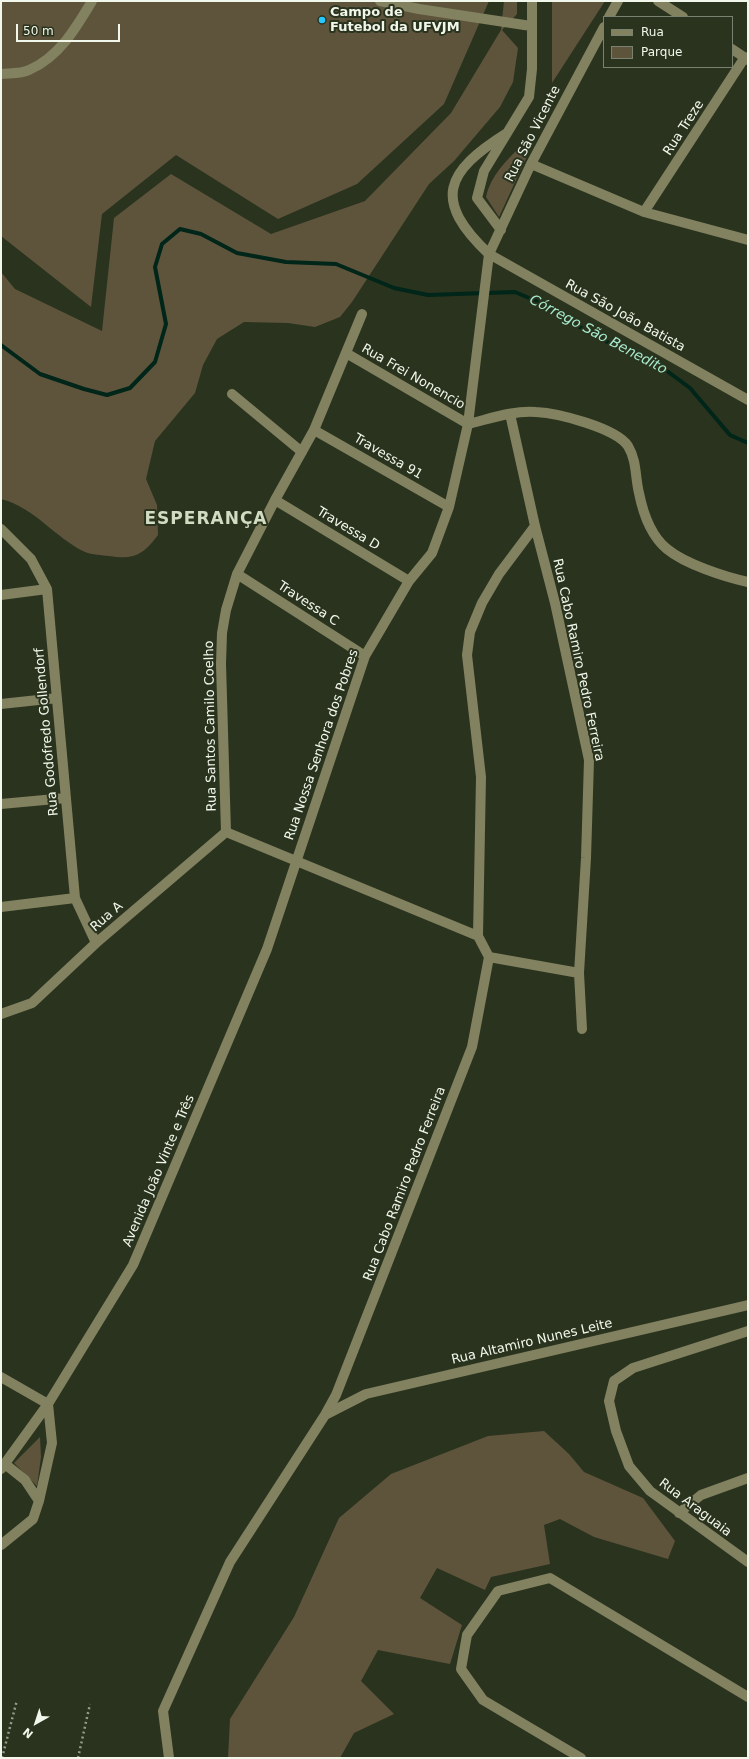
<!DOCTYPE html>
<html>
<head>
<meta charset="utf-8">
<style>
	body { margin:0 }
	#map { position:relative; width:749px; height:1759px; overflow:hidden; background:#2a331e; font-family:"DejaVu Sans",sans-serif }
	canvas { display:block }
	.frame { position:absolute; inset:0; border:2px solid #f1f7ea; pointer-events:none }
	.legend { position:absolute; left:603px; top:16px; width:130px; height:52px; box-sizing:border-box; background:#2a331e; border:1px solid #7a8170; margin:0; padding:5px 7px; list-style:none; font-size:12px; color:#f1f7ea }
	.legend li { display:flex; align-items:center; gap:8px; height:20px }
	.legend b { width:20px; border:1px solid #7a8170 }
	.north { position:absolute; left:16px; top:1703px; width:40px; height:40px; -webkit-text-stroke:3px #2a331e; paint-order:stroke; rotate:219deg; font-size:11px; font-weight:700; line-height:16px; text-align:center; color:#f1f7ea }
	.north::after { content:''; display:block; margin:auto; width:14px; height:18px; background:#f1f7ea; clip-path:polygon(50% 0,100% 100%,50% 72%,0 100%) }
	.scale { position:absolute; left:16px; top:24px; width:104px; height:18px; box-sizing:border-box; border:2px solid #f1f7ea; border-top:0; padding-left:5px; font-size:12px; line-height:14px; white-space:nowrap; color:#f1f7ea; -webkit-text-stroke:3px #2a331e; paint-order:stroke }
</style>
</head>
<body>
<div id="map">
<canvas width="749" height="1759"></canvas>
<div class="frame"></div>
<ul class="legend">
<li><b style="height:5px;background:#828260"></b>Rua</li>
<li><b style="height:11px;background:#5e543c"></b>Parque</li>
</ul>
<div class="north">N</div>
<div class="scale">50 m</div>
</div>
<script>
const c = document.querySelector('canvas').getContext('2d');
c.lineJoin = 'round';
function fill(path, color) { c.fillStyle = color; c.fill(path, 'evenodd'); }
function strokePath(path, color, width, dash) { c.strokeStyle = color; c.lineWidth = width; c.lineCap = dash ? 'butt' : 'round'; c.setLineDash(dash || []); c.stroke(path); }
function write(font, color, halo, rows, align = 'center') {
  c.font = font + ' "DejaVu Sans",sans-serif'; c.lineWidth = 4; c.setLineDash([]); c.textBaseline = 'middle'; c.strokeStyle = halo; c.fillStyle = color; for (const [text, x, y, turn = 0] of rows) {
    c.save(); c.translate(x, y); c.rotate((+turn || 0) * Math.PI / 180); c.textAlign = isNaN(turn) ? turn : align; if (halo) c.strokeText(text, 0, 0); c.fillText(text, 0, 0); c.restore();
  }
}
const green = new Path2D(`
	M1 1H489L444 104 357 184 278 219 176 155 102 214 91 307 1 236Z
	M504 1H517V14L502 30 518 48 513 82 500 107 454 161 429 184 352 302 340 317 315 327 288 323 244 322 217 339 203 365 195 393 155 441 146 479 157 505 158 535C143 555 134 560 109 556 102 555 92 555 85 552 55 538 34 507 1 499V272L15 289 102 331 114 218 171 174 271 234 365 201 451 113 501 30Z
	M552 1H605L552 83Z
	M522 145 529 152 499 217 486 197C491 175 506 161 522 145Z
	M544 1431 569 1454 584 1472 643 1498 675 1541 668 1559 594 1537 560 1519 544 1525 550 1564 491 1577 485 1590 437 1568 420 1598 462 1625 450 1664 378 1650 361 1681 394 1714 354 1733 340 1758H228L230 1719 294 1617 339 1518 391 1474 488 1436Z
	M40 1437 41 1457 37 1486 14 1463Z`);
const stream = new Path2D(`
	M1 345 40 374 84 389 107 395 130 388 155 362 166 324 155 267 162 244 180 229 201 234 237 253 286 262 336 264 394 288 428 295 515 292 536 301 595 336 667 371 690 388 730 435 748 443`);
const path = new Path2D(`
	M2 1758 17 1700
	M78 1758 90 1704`);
const minor = new Path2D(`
	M380 1 419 9 531 26
	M658 1 683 17
	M609 17 618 1
	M732 49 748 60
	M1 74C9 73 21 74 29 70 59 57 76 28 92 1
	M507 133C445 172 432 200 489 254L748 400
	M531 164 644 212 748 240
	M644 212 745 57
	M501 230 477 198 484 171 529 97 532 69V1
	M346 353 468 424C489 419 514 410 536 412 558 413 616 428 628 446 637 461 635 477 639 493 643 513 651 536 667 549 685 564 725 577 748 582
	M232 394 302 452
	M314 430 449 507
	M275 500 409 581
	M1 529 31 559 47 589 75 898 96 943
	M237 574 365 656
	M1 595 47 589
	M1 704 57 698
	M1 804 66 798
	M226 832 221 664 222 633 226 610 237 574 275 500 314 430 362 314
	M1 907 75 898
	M478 936 481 777 467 655 470 632 482 603 499 574 535 526
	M489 957 579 973 586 858 589 760 555 603 535 526 510 414
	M579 973 582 1029
	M1 1014 32 1003 96 943 226 832
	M748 1331 633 1368 614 1381 609 1401 616 1431 629 1466 650 1491 748 1562
	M1 1377 48 1404 52 1443 39 1501 33 1519 1 1545
	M325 1415 366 1394 748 1305
	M5 1464 25 1480 39 1501
	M1 1469 48 1404 133 1265 267 949 365 656 409 581 432 553 449 507 468 424 489 254 531 164 604 27
	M679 1513 701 1495 748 1478
	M169 1758 163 1711 230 1562 325 1415 336 1395 472 1047 489 957 478 936 226 832
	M581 1758 483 1700 461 1669 467 1635 498 1591 550 1578 748 1697`);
const markers = [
	[322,20,4,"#25c9fe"]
];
const poiNames = [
	["Campo de",330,13],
	["Futebol da UFVJM",330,28]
];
const streetNames = [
	["Rua Treze",684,128,-57],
	["Rua São Vicente",533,134,-63],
	["Rua São João Batista",625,316,29],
	["Rua Frei Nonencio",413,377,30],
	["Travessa 91",388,457,30],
	["Travessa D",348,529,31],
	["Travessa C",308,604,33],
	["Rua Cabo Ramiro Pedro Ferreira",578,660,78],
	["Rua Santos Camilo Coelho",211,726,-91],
	["Rua Godofredo Gollendorf",47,732,-95],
	["Rua Nossa Senhora dos Pobres",322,745,-71],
	["Rua A",107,917,-41],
	["Avenida João Vinte e Três",159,1171,-67],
	["Rua Cabo Ramiro Pedro Ferreira",405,1184,-69],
	["Rua Altamiro Nunes Leite",532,1342,-13],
	["Rua Araguaia",695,1508,37]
];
const waterNames = [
	["Córrego São Benedito",598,335,28]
];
const districtNames = [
	["ESPERANÇA",206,520]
];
fill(green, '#5e543c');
strokePath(stream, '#002519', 4);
strokePath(path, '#969d8d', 2.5, [2, 3]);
strokePath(minor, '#828260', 10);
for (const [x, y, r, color] of markers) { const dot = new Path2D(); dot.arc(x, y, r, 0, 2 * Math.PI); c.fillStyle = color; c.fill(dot); strokePath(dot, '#2a331e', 1.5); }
write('bold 13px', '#f1f7ea', '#2a331e', poiNames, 'left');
write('13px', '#f1f7ea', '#2a331e', streetNames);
write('italic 14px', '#a8ecd0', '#2a331e', waterNames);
c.letterSpacing = '1px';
write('bold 17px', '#d1dcc3', '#2a331e', districtNames);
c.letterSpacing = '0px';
</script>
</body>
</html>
